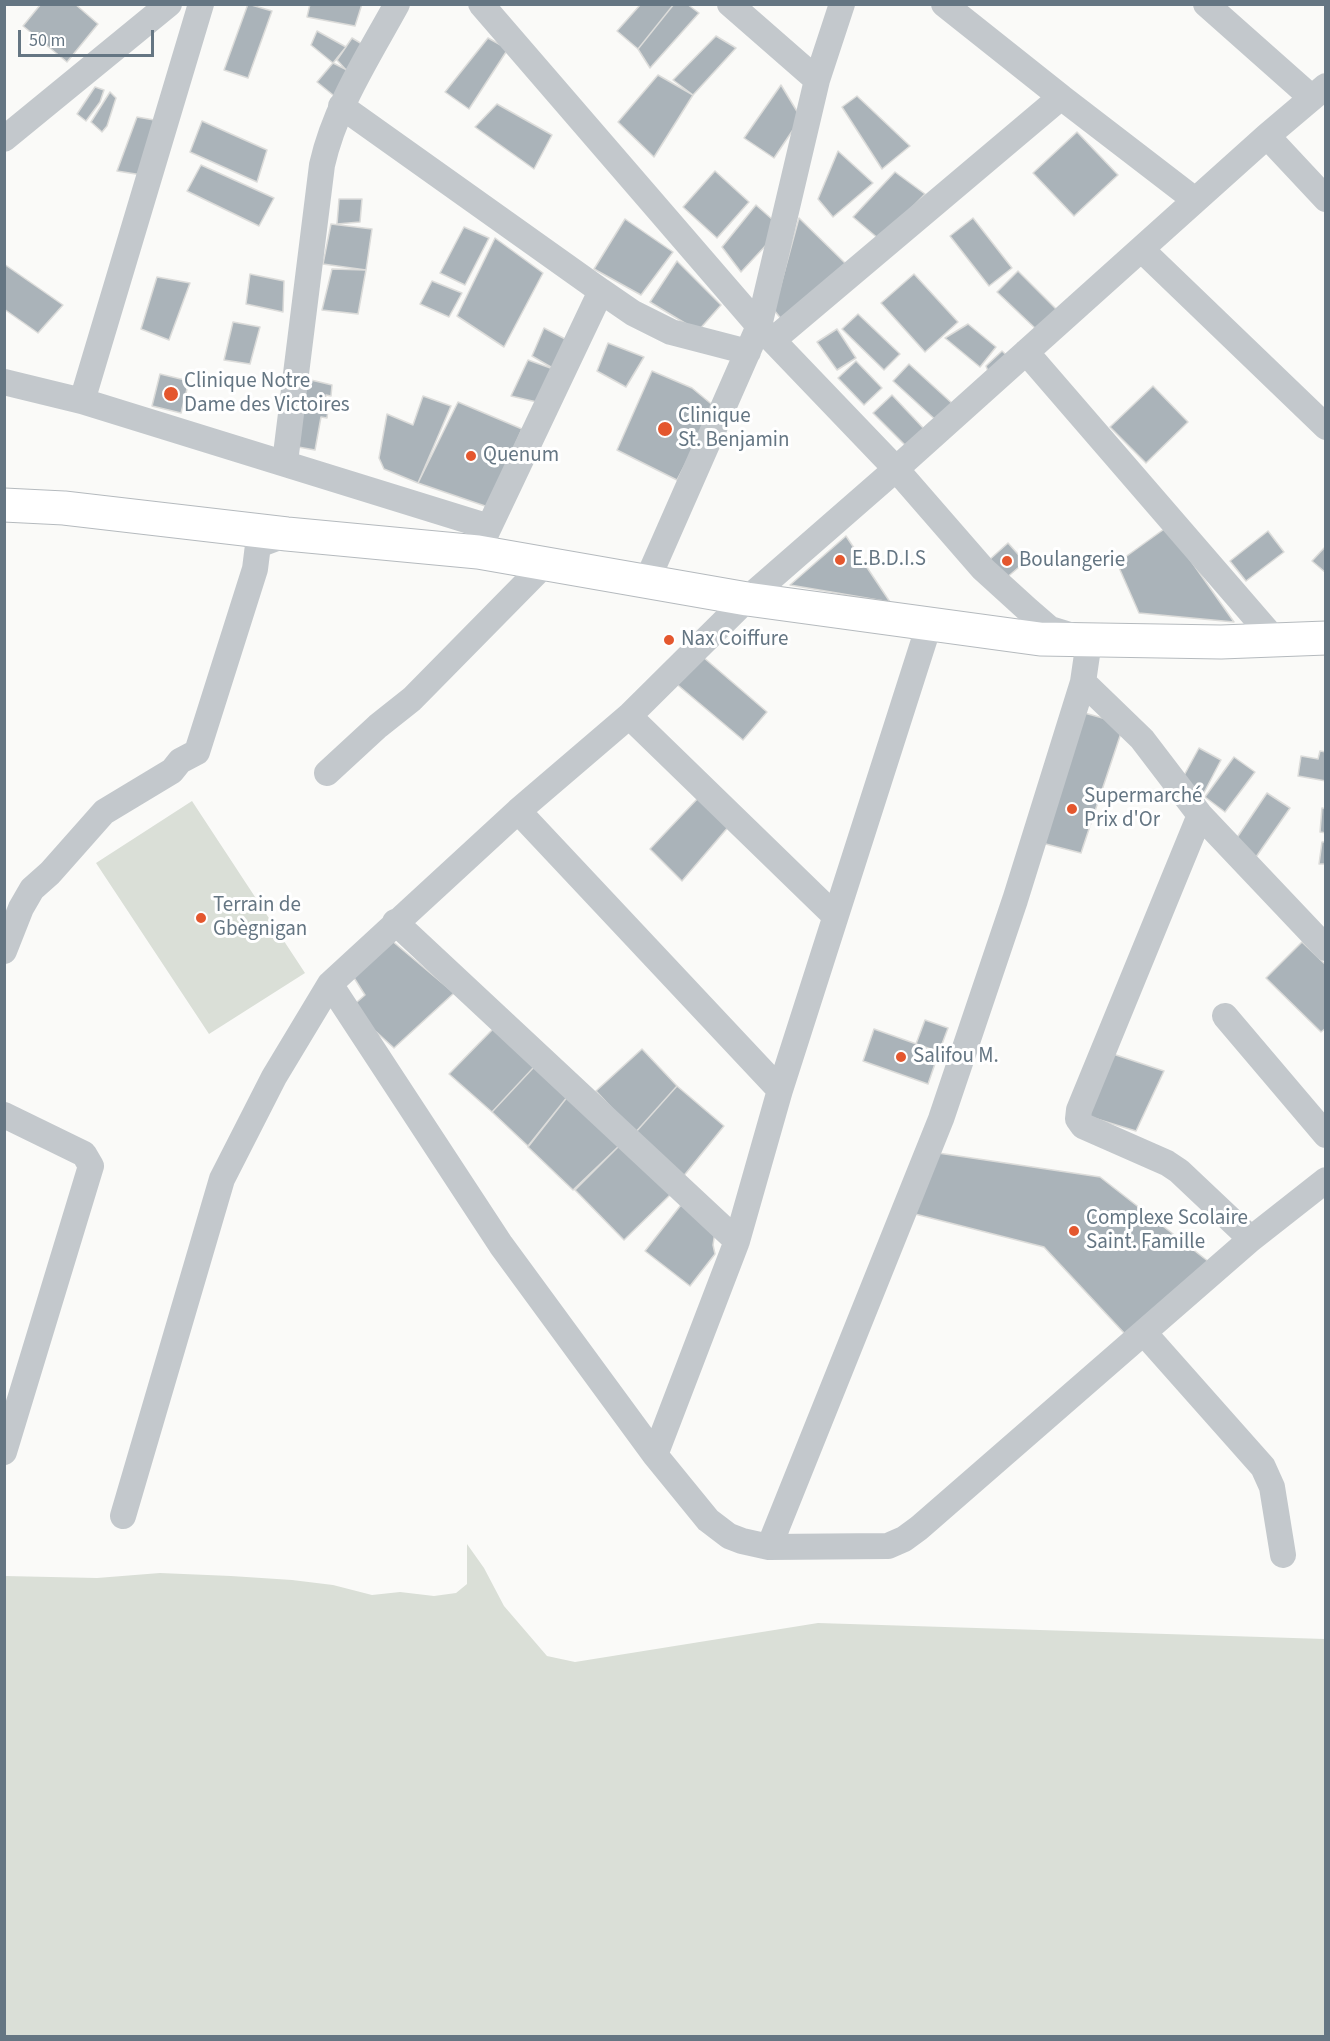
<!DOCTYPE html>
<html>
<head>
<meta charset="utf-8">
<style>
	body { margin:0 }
	#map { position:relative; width:1330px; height:2041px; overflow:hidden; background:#fafaf8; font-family:"Source Sans 3",sans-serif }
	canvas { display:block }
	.frame { position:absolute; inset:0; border:6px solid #657683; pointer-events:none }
	.scale { position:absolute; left:18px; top:30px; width:136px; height:27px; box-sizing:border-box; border:3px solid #657683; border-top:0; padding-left:8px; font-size:18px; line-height:21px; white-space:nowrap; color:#657683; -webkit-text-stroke:4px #fff; paint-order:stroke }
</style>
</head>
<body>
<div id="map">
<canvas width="1330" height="2041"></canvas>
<div class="frame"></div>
<div class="scale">50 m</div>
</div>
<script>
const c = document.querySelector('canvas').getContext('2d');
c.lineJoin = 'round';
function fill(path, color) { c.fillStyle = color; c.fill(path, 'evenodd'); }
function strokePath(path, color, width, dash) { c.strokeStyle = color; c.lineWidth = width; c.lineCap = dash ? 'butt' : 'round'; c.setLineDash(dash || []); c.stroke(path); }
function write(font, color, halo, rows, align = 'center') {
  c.font = font + ' "Source Sans 3",sans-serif'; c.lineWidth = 6; c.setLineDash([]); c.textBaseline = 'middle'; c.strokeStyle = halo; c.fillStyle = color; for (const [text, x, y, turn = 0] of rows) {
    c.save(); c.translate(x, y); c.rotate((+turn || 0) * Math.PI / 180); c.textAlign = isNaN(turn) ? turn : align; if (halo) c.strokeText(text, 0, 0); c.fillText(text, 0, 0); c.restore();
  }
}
const green = new Path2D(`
	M192 801 305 973 209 1034 96 863Z
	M467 1544 484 1568 504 1606 547 1656 575 1662 818 1623 1325 1639V2036H5V1576L97 1578 160 1573 231 1576 292 1580 333 1585 372 1595 400 1592 434 1596 456 1593 467 1584Z`);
const building = new Path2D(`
	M41 4H75L98 24 67 62 23 26Z
	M248 4 272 11 248 78 224 70Z
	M310 4H362L355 26 307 17Z
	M641 4H674L638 49 617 31Z
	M674 4H687L699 13 650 68 638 49Z
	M317 31 346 47 333 63 311 45Z
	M716 36 736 48 693 95 673 80Z
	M352 38 367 47 347 71 337 60Z
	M488 38 508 49 469 109 445 92Z
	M333 63 353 73 338 99 317 82Z
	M658 75 693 95 654 157 618 122Z
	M781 85 801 118 774 158 744 138Z
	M95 87 104 90 100 102 86 121 77 114Z
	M110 92 116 98 107 126 102 132 91 122Z
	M857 96 910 146 882 169 842 107Z
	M497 104 552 135 534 169 475 127Z
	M137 117 160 121 142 175 117 171Z
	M202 121 267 150 257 182 190 152Z
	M1077 132 1118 175 1074 216 1033 173Z
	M838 151 873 183 833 217 818 199Z
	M201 165 274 198 259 226 187 191Z
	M715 171 749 202 717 238 683 207Z
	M895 172 925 194 880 240 853 217Z
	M339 199H362L360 222 337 224Z
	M756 205 782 228 741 272 722 247Z
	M799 218 846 264 782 320 774 310Z
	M973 218 1012 268 989 286 950 236Z
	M625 219 673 252 641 295 594 269Z
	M331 224 372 229 366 270 323 264Z
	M464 227 489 238 465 285 440 273Z
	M495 238 543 273 504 347 457 316Z
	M677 261 721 305 698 331 650 302Z
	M4 264 63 305 38 333 4 309Z
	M332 269 366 270 358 314 322 310Z
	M1018 271 1057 310 1037 330 997 292Z
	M250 274 284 281 283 312 246 304Z
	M914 274 958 322 925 352 881 303Z
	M157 277 190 283 169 340 141 329Z
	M432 281 462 293 449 317 420 304Z
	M858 314 900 354 884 370 842 329Z
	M233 322 260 327 250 364 224 360Z
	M968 324 996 347 980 367 945 338Z
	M544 328 571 342 556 370 532 356Z
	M837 329 856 358 837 370 817 342Z
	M608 343 644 357 626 387 597 371Z
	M1002 351 1012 360 991 379 986 366Z
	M528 360 556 370 541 403 511 396Z
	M856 361 882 388 864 405 838 378Z
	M909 364 955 406 939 423 893 381Z
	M652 371 692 388 715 407 677 480 617 450Z
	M160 374 189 381 181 413 152 406Z
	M290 375 332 385 331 396 326 395 324 409 328 410 327 418 321 417 315 450 287 445Z
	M1153 386 1188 422 1146 463 1110 427Z
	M892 395 926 431 908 448 873 413Z
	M423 396 451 406 418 483 384 469 379 458 387 414 413 425Z
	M458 402 522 429 488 507 418 483Z
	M1167 527 1234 622 1139 613 1117 563Z
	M1268 531 1284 552 1246 581 1230 561Z
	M846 536 890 602 790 585Z
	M1008 543 1025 562 1005 579 988 561Z
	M1326 546V573L1312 561Z
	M703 657 767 712 743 740 673 681Z
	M1081 712 1124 724 1081 853 1038 842Z
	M1199 748 1221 760 1198 804 1181 781Z
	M1320 751 1326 752V781L1298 776 1301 756 1318 759Z
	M1234 757 1255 772 1225 812 1205 797Z
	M1267 793 1290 808 1256 857 1234 842Z
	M700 796 730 825 682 881 650 849Z
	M1322 808 1326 809V833L1320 832Z
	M1322 842H1326V864H1319Z
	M391 940 454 993 394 1048 350 1008 365 995 351 973Z
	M1302 942 1326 965V1028L1321 1032 1266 978Z
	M925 1020 948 1028 939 1052 916 1044Z
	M494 1028 534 1067 492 1112 449 1074Z
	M874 1029 939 1052 928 1084 863 1061Z
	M642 1049 677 1086 635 1133 596 1091Z
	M1110 1053 1164 1071 1136 1131 1087 1116Z
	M534 1067 568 1096 528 1146 492 1112Z
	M677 1086 724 1126 682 1178 634 1134Z
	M568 1096 620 1145 573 1190 528 1147Z
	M620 1145 671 1194 624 1240 575 1190Z
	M938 1153 1100 1177 1209 1262 1125 1334 1044 1247 915 1214Z
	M681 1205 715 1232 713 1245 715 1254 690 1286 645 1251Z`);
const minor = new Path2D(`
	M481 4 759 326 817 80 730 4
	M944 4 1061 97
	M1206 4 1312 98
	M817 80 842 4
	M341 106 601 291
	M1267 136 1326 199
	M4 139 169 4
	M1141 249 1326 427
	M773 340 1061 97 1195 200
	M1026 352 1275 640
	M4 382 82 401 489 527
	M82 401 201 4
	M285 462 322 165C335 107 368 57 397 4
	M482 542 601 291 633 313 671 332 748 352
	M646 583 759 326 896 469 983 569 1027 609 1050 629 1089 641 1083 682 1015 900 941 1119 769 1547
	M1083 682 1142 739 1200 815 1326 948
	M629 716 835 916
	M327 773 378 726 412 699 545 564
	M518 811 780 1090
	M1200 815 1079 1110 1078 1119 1083 1126 1167 1163 1179 1171 1251 1239
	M395 922 737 1241
	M4 951 21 908 32 889 50 873 104 812 172 771 180 761 197 752 255 569 258 545 287 534
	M330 984 501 1245 655 1455 708 1520 729 1536 742 1541 769 1547 888 1546 904 1539 919 1528 1251 1239 1326 1180
	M1225 1016 1326 1135
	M4 1115 84 1154 91 1166 4 1452
	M1145 1334 1263 1467 1272 1487 1283 1555
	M655 1455 737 1241 780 1090 929 625
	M123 1516 222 1179 274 1077 330 984 518 811 629 716 747 599 896 469 1267 136 1326 86`);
const major = new Path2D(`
	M4 505 64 508 287 534 478 552 747 599 1040 639 1221 642 1326 638`);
const markers = [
	[171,394,8,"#e4572e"],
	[665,429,8,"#e4572e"],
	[471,456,6,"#e4572e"],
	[840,560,6,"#e4572e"],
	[1007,561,6,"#e4572e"],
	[669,640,6,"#e4572e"],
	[1072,809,6,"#e4572e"],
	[201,918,6,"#e4572e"],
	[901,1057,6,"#e4572e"],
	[1074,1231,6,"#e4572e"]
];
const poiNames = [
	["Clinique Notre",184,382],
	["Dame des Victoires",184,406],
	["Clinique",678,417],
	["St. Benjamin",678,441],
	["Quenum",483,456],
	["E.B.D.I.S",852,560],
	["Boulangerie",1019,561],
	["Nax Coiffure",681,640],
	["Supermarché",1084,797],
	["Prix d'Or",1084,821],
	["Terrain de",213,906],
	["Gbègnigan",213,930],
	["Salifou M.",913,1057],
	["Complexe Scolaire",1086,1219],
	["Saint. Famille",1086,1243]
];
fill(green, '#dadfd7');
fill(building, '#aab3b9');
strokePath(building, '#dcdcda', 1.5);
strokePath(major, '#b5babe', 35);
strokePath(minor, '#c3c8cc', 26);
strokePath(major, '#fff', 33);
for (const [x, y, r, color] of markers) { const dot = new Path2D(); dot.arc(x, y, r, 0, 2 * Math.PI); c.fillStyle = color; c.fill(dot); strokePath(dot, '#fff', 2); }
write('21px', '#657683', '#fff', poiNames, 'left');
</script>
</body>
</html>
